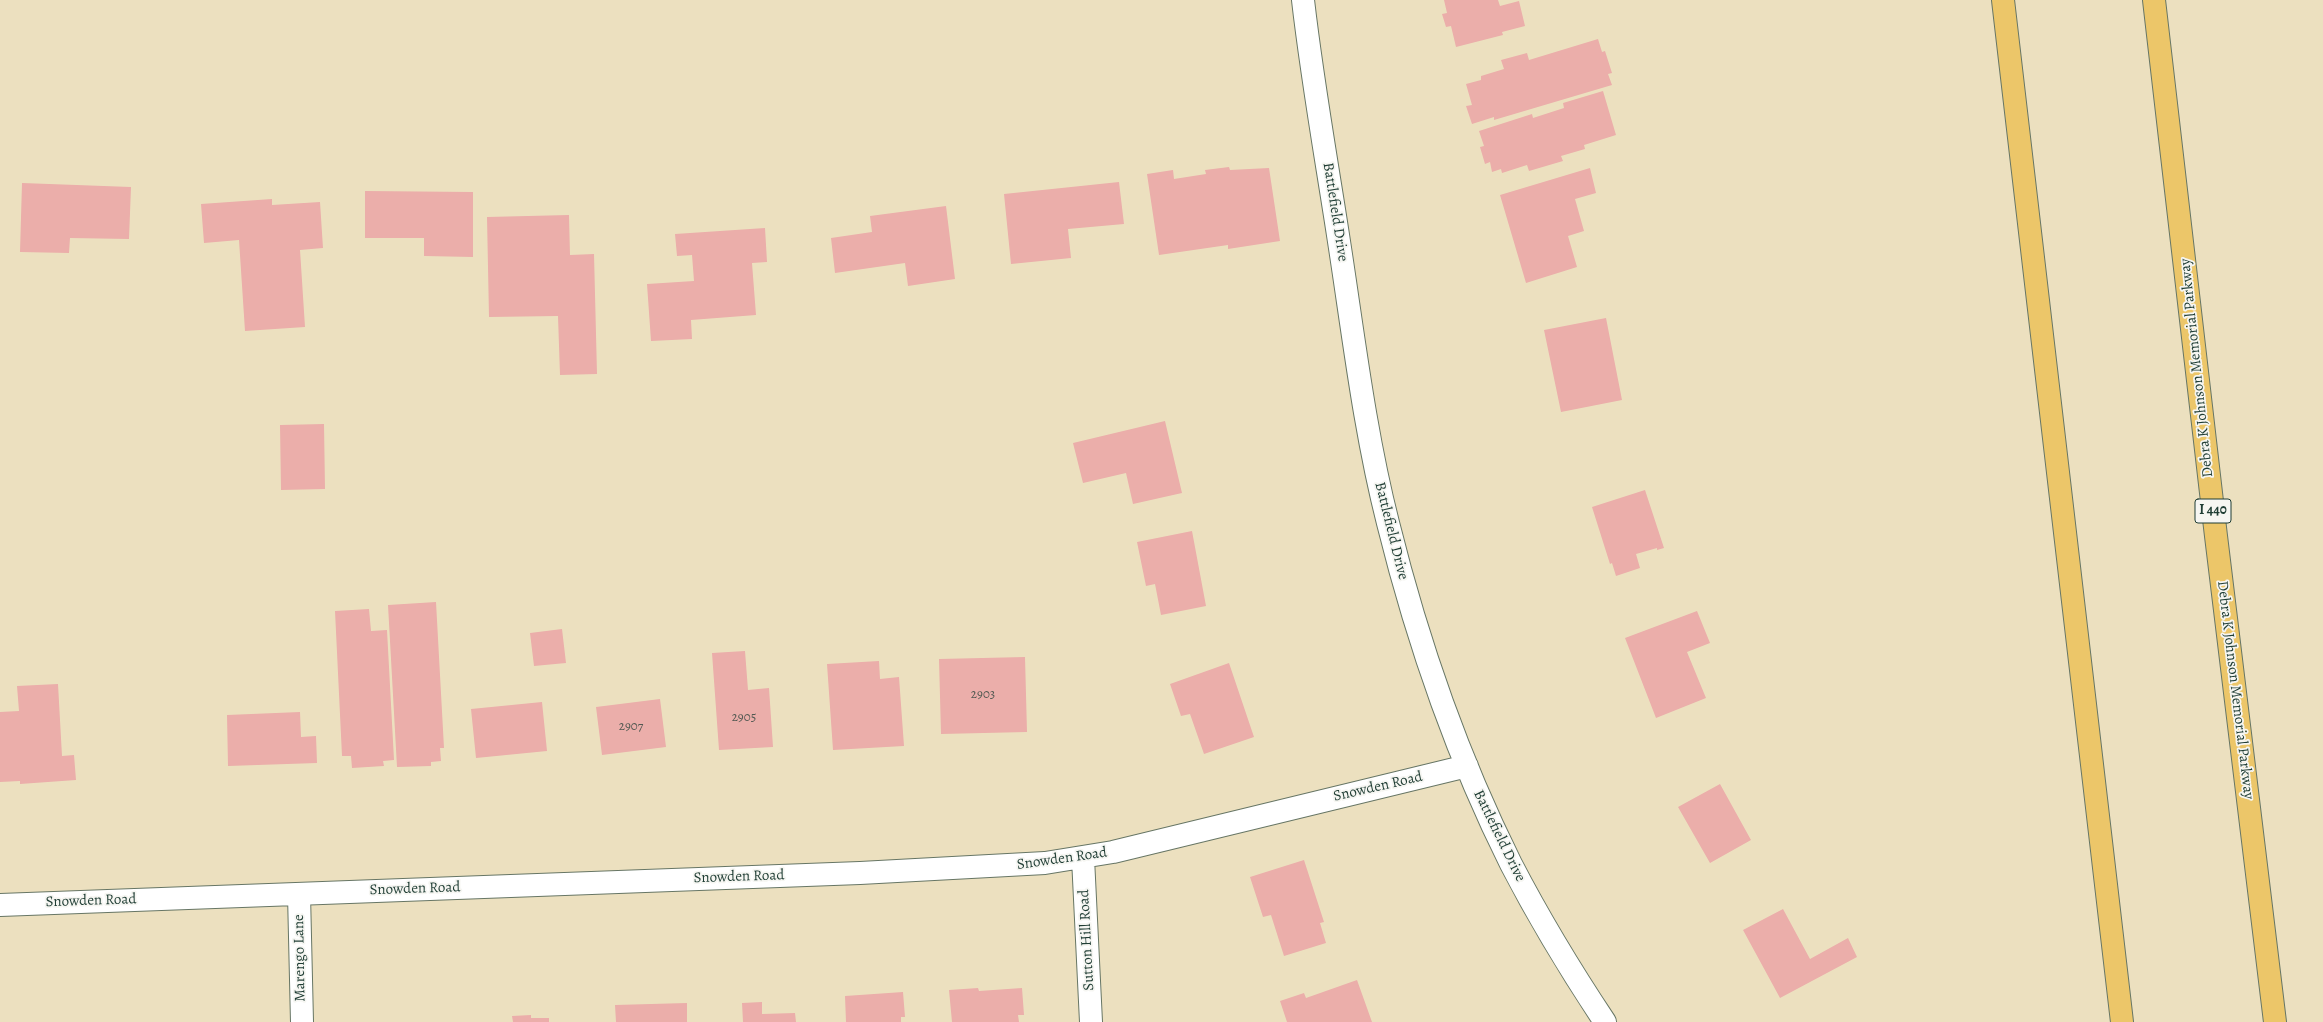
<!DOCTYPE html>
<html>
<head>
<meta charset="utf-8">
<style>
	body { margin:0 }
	canvas { display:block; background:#ece0bf }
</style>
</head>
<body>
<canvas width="2323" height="1022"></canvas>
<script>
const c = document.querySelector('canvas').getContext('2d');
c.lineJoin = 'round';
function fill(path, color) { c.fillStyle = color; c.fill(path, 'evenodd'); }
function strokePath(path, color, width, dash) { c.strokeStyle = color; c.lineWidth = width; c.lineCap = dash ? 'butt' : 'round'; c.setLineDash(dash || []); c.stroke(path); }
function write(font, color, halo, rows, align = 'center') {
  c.font = font + ' Alegreya,serif'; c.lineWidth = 3.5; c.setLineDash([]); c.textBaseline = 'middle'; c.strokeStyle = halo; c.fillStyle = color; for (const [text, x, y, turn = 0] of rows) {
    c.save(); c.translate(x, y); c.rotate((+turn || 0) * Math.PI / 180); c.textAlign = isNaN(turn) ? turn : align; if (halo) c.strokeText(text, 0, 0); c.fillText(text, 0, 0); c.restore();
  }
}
const building = new Path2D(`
	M1444 0H1498L1500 6 1519 1 1525 26 1502 32 1503 35 1456 47 1451 26 1446 27 1442 14 1447 13Z
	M1598 39 1602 52 1605 51 1612 73 1608 74 1612 85 1494 120V117L1472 124 1466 106 1472 105 1466 84 1481 80V76L1504 69 1501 60 1527 53 1529 60Z
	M1603 91 1616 135 1584 145 1585 149 1561 156 1563 161 1529 171 1527 165 1502 173 1501 169 1492 172 1490 162 1485 164 1480 147 1484 146 1479 131 1532 114 1533 118 1564 108 1563 103Z
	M1229 167 1230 170 1269 168 1280 241 1228 249V245L1159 255 1147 174 1173 170 1174 179 1206 174 1205 170Z
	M1590 168 1596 193 1575 199 1584 231 1568 236 1577 267 1526 283 1500 195Z
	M1119 182 1124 224 1068 229 1071 258 1011 264 1004 194Z
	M22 183 131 187 129 239 70 238 69 253 20 252Z
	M365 191 473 192V257L424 256V238H365Z
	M272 199V205L320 202 323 248 300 250 305 327 245 331 239 240 204 243 201 204Z
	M946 206 955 279 908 286 905 263 835 273 831 238 872 232 870 216Z
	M569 215 570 255 594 254 597 374 560 375 558 316 489 317 487 217Z
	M765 228 767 262 752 263 756 315 691 320 692 339 651 341 647 284 694 281 692 255 677 256 675 234Z
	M1606 318 1622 400 1561 412 1544 330Z
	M1165 421 1182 493 1133 504 1126 473 1083 483 1073 443Z
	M324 424 325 489 281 490 280 425Z
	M1645 490 1664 548 1657 550V548L1636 554 1640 568 1616 576 1612 563 1610 564 1592 507Z
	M1192 531 1206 606 1161 615 1155 584 1146 586 1137 542Z
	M436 602 444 748H440L441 761 431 762V766L397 767 388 605Z
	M369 609 371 631 387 630 394 760 383 761 384 766 352 768 351 756H342L335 611Z
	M1697 611 1710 643 1687 652 1706 698 1656 718 1625 638Z
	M562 629 566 663 534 666 530 633Z
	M745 651 748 690 769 688 773 747 719 750 712 653Z
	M1025 657 1027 732 941 734 939 659Z
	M879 661 880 679 899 677 904 746 833 750 827 664Z
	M1229 663 1254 737 1204 754 1190 714 1181 716 1170 684Z
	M58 684 62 756 74 755 76 780 20 784V781L0 782V712L19 711 17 686Z
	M660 699 666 747 602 755 596 707Z
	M542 702 547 751 476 758 471 709Z
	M300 712 301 737 316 736 317 763 228 766 227 715Z
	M1720 784 1751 840 1710 863 1678 807Z
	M1304 860 1324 922 1320 923 1326 943 1284 956 1271 915 1263 917 1250 877Z
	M1783 909 1810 959 1848 938 1857 957 1780 998 1743 930Z
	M1357 980 1372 1022H1287L1280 1001 1304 993 1306 998Z
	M978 988 979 991 1022 988 1024 1015H1018L1019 1022H952L949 990Z
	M903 992 905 1017H901V1022H846L845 996Z
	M762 1002V1014L795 1013 796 1022H743L742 1003Z
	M687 1003V1022H616L615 1005Z
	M531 1015V1018H549V1022H513L512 1016Z`);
const minor = new Path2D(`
	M1303 0C1312 79 1326 157 1338 235 1353 331 1364 429 1388 523 1417 640 1457 756 1511 864 1539 918 1571 971 1605 1022
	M1083 858 1091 1022
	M299 894 302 1022
	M0 905 860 873 1045 863 1113 852 1467 766`);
const motorway = new Path2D(`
	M2003 0 2122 1022
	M2154 0 2216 536 2275 1022`);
const numberNames = [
	["2903",983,695],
	["2905",744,718],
	["2907",631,727]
];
const shields = [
	[2213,511,36]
];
const shieldNames = [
	["I 440",2213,511]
];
const streetNames = [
	["Battlefield Drive",1335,212,81],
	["Debra K Johnson Memorial Parkway",2197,368,-96],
	["Battlefield Drive",1391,531,76],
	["Debra K Johnson Memorial Parkway",2235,690,83],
	["Snowden Road",1378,787,-13],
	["Battlefield Drive",1499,836,64],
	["Snowden Road",1062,859,-8],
	["Snowden Road",739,877,-2],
	["Snowden Road",415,889,-2],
	["Snowden Road",91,901,-2],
	["Sutton Hill Road",1087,940,-93],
	["Marengo Lane",300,958,-91]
];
fill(building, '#ebaeaa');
strokePath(minor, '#677665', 24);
strokePath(motorway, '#677665', 24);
strokePath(minor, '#fff', 22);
strokePath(motorway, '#ecc669', 22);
write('13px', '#525952', null, numberNames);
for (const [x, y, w] of shields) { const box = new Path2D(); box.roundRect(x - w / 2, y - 12, w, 24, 3); c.fillStyle = '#f6f6f2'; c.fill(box); strokePath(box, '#1f3d34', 1); }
write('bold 14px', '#1f3d34', null, shieldNames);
write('15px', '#1f3d34', '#f6f6f2', streetNames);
</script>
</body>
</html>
